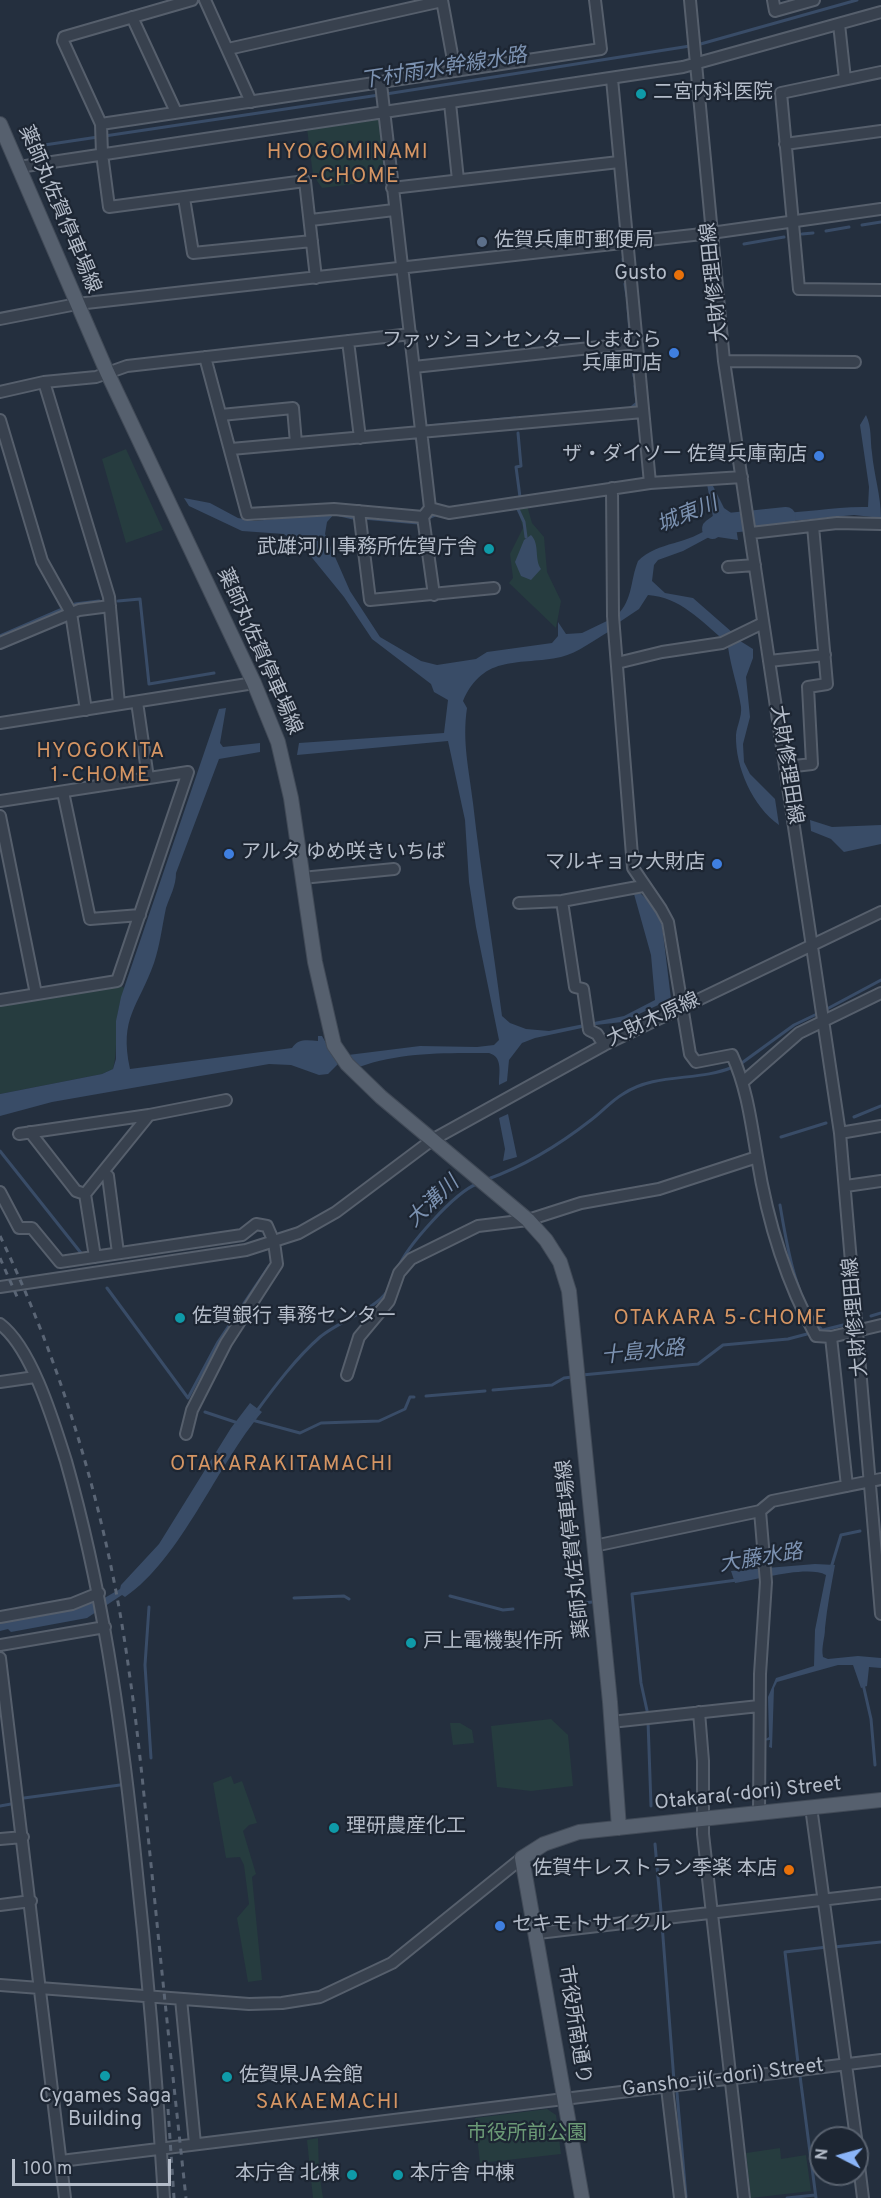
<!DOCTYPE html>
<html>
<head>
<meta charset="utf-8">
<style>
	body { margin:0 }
	#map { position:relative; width:881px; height:2198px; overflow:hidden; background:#242f3e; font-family:Overpass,sans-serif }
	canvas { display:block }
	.north { position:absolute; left:809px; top:2126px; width:60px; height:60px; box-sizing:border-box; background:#1d2633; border:2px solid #59626f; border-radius:50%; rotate:276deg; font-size:16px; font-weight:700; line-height:24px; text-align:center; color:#b4bcc9 }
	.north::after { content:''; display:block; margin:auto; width:21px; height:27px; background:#8ab4f8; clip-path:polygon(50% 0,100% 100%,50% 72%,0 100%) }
	.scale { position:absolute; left:12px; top:2159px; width:159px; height:27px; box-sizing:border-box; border:3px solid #b4bcc9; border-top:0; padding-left:8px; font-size:18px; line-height:21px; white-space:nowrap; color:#b4bcc9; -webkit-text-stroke:4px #1d2633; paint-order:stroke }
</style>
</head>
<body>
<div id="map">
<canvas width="881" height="2198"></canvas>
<div class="north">N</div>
<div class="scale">100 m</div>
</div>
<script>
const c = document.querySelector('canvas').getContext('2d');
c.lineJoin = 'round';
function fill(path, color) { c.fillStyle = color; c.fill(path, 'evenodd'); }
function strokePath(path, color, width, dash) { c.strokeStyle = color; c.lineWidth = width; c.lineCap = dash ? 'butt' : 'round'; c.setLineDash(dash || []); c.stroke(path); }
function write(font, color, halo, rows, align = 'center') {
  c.font = font + ' Overpass,"Noto Sans JP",sans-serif'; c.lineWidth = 4.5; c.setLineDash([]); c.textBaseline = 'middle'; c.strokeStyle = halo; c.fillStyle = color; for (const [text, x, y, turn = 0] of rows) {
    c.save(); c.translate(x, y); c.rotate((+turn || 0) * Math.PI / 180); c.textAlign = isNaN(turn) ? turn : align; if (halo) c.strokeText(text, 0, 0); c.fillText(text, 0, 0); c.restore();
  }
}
const green = new Path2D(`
	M375 117 380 120 387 180 322 188 313 175 307 128Z
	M126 449 163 530 126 543 102 459Z
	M526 502 532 523 544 537 547 572 561 601 556 628 509 583 513 578 510 554 523 528 517 507Z
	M117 984 126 989C111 1015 120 1043 113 1069L102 1074 0 1094V1003Z
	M551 1719 568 1735 573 1786 531 1791 497 1787 491 1726Z
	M450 1723H460L472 1730 474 1743 453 1745Z
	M231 1776 234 1784 242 1781 257 1823 249 1825 243 1831 256 1874 252 1877 262 1980 248 1982 237 1918 249 1904 244 1865 240 1857 226 1858 213 1783Z
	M547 2109 556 2115 561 2154 480 2163 475 2118Z
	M318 2138 319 2172 323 2198H313L307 2140Z
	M780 2148 781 2159 806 2155 811 2191 751 2198 746 2153Z`);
const water = new Path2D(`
	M866 415C872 428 870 439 872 453 874 475 881 496 881 518L854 515 761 524 760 513C797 515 832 506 868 507L869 487 860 425Z
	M707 484 713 486 724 508 734 515 738 540 711 536 683 551 658 560 654 565 652 581 665 593 693 598 733 633 724 640C701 621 680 597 648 595L639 609 618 623 617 615C633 600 630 581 638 561 658 541 689 545 711 526L713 517Z
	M184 498 210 503 238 518 254 521 335 513 327 522 325 534 350 591 380 637 421 661 437 665 476 659 487 652 552 643 558 636V622L566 634 582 633 609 620 610 631C595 639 578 653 561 657 520 666 484 653 463 701L467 708C462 742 469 769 473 803 481 874 493 945 502 1016L510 1023 526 1029 549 1031 624 1016 655 1000 651 955 634 894 638 891 655 907 662 925 671 999 622 1022 596 1025 535 1038 522 1043 509 1060 507 1081 499 1085C499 1072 503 1057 489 1053 444 1053 401 1052 359 1067L348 1055 420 1046 477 1047 494 1045 499 1040 476 927 469 882 465 820 448 741 297 755 299 743 444 733 448 700 434 692 431 684 372 639 344 597 309 554 284 534 242 531 189 506Z
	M531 535C540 544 534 559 541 569L531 580 521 576 515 562 524 540Z
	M737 639 753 649V658L746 677 750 717 743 744 744 762 750 774 775 799 779 825C753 807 735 767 736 735 737 725 742 717 741 707 738 687 731 668 728 647Z
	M226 708 220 743 223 747 260 743V752L219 759 176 873C176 886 170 896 166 908 162 927 160 945 154 963 138 1008 119 1017 130 1069L292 1048C298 1038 308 1040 318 1041V1036H322L338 1064 328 1074 319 1075 291 1065 269 1064 52 1102 0 1116V1094L102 1074 113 1069 116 1059V1021L121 997 219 709Z
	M810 820 832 827 881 825V844L844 852 831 839 811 831Z
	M508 1114 517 1157 503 1161 505 1149 499 1118Z
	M250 1403 262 1412C217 1465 181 1559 125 1597L122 1595 87 1618 11 1632 8 1629 0 1631V1624L9 1620 89 1602 94 1604 120 1589 121 1585 159 1544 231 1428Z
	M815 1564 835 1565C831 1587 827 1607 825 1628 825 1639 821 1646 823 1657L828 1659 858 1656 881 1658V1668L869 1667 867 1686 861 1688 853 1665H838L777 1682 774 1688 772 1748 769 1747 770 1740 762 1741 769 1737 768 1697 776 1678 814 1666 815 1630 826 1575C807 1565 757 1580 735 1583L731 1571Z`);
const stream = new Path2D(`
	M697 45 857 0
	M386 94 690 46
	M31 147 379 95
	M862 225 881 222
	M826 231 849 227
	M802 234 813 233
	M744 244 784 237
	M623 259 625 275
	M625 284 627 296
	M628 307 630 333
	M632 354 634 376
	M631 408 637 403 635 386
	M493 420 515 418
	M459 423 484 421
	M428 426 450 424
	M518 433 521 466 516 467 520 497
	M517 507 524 522 526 537
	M340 515 353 518
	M363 518 418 523
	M428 518 435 515
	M118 601 140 599 149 684 214 673
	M75 604 99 601
	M0 636 60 610
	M825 1010 881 980
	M739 1065 794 1025 819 1013
	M854 1117 881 1106
	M781 1137 826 1123
	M0 1151 81 1253
	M488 1179C527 1165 559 1145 591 1120 602 1112 611 1101 623 1094 656 1072 698 1082 733 1067
	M780 1205C787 1246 795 1299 822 1330
	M398 1268C407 1246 455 1192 477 1184
	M107 1288 188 1398 218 1342 269 1266
	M871 1316 881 1313
	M823 1330 843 1325
	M582 1375 698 1364 723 1345 788 1339 807 1334
	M493 1390 552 1385 564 1378 572 1377
	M426 1396 485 1391
	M205 1412 238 1423
	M256 1412C275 1386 296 1358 320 1337 339 1321 377 1309 388 1290
	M252 1420 300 1433 321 1423 379 1421 405 1409 410 1397H414
	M831 1568 841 1535 860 1531
	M450 1596 503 1610 513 1609
	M294 1598 344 1596 349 1599
	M585 1603 592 1602
	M149 1607 145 1665 151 1758
	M863 1684 871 1719 875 1765
	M648 1715 641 1683 632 1594 737 1580
	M648 1721 651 1806
	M24 1798 120 1785
	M0 1806 11 1804
	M655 1844 661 1911
	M662 1924 674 2081
	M834 1947 881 1942
	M798 2063 785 1952 827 1947
	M800 2076 816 2198
	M677 2093 686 2197
	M787 2198 815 2195`);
const river = new Path2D(`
	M712 529 719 524 786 517`);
const minor = new Path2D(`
	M192 0 64 37 63 41 101 124 102 154 109 207 305 181 316 278
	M205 0 251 102
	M442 0 455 71
	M690 0 724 361 840 1133 881 1614
	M773 0 775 11 814 0
	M132 17 176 112
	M839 24 845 79
	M228 49 442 1
	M881 72 781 93 799 289 881 290
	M612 79 650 483
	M450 103 458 180
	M101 124 601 49 595 0
	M785 144 881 131
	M19 167 683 67 881 12
	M392 188 619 162
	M184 198 193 253 312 241
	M311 220 394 210
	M0 319 77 304 711 233 881 209
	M348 341 360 438
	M205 357 247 514 334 509 423 517 430 508 381 84
	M724 361 855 362
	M414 367 637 343
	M44 382 96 377 127 366 411 334
	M0 392 44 382 109 597 119 704
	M221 415 293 408 296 443
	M0 420 42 561 71 613 86 710
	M231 449 643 412
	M612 488 613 616 633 868 661 909 668 922 690 1054 696 1062 732 1055C747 1088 751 1122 757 1157 767 1219 786 1282 816 1336L831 1337 881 1325
	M430 508 449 513 650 483 742 477
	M359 511 370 600 494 588
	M423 517 434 595
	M751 533 837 523 881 524
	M728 567 755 565
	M0 643 79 610 110 606
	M769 661 825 655
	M617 663 662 652 722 643 763 623
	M137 702 148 778
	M0 723 254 683
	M786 767 812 764 808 687 827 684 813 526
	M63 792 90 919 140 915
	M0 801 188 772 117 981 0 1000
	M0 816 36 994
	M302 878 394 869
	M562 901 575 987 583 989 589 1030 597 1034 604 1045
	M519 903 562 901 643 886
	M744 1081 799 1033 881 993
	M30 1132 76 1191 85 1194
	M840 1133 881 1126
	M19 1134 149 1115
	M108 1176 118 1253
	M846 1186 881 1181
	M0 1192 19 1228H32L60 1262 242 1235 256 1224 267 1226 274 1242 277 1264 226 1343 192 1410 186 1434
	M95 1257 85 1194 149 1115 226 1100
	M0 1287 246 1250 299 1233 336 1212 432 1140 604 1045 881 912
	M0 1324C32 1348 54 1423 66 1461 102 1588 120 1715 134 1845 147 1963 157 2080 164 2198
	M831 1337 847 1486
	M347 1375 359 1337 389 1301 399 1273 411 1259 478 1226 528 1220 581 1203 659 1189 757 1157
	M0 1382 35 1377
	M594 1546 760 1511 772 1501 881 1479
	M0 1617 72 1604 99 1593
	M0 1645 105 1627
	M0 1658 65 2198
	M699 1712 703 1761V1834L744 2198
	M611 1722 759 1706
	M811 1807 856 2138
	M759 1813 760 1674 766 1582 760 1511
	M0 1839 23 1837
	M0 1905 31 1901
	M538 1933 881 1893
	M0 1985 249 2004 282 2003 320 1997 392 1963 522 1858
	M181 1999 195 2144
	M667 2088 680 2198
	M857 2149 863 2198
	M61 2161 881 2060`);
const major = new Path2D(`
	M0 124 107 372 254 683 278 742 291 798 315 962 334 1045 347 1064 381 1097 528 1220 546 1240 560 1262 569 1291 610 1702 619 1828
	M582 2198 522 1858 544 1844 579 1832 881 1800`);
const rail = new Path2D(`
	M0 1236C65 1371 109 1523 129 1671 140 1745 146 1819 154 1893 164 1995 175 2096 186 2198
	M0 1258 18 1299
	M168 2109 174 2198`);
const markers = [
	[641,94,6,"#0f9aa8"],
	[482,242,6,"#5c6f8a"],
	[679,275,6,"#e8710a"],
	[674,353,6,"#3f7fe0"],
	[819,456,6,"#3f7fe0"],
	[489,549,6,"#0f9aa8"],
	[229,854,6,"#3f7fe0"],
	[717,864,6,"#3f7fe0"],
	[180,1318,6,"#0f9aa8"],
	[411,1643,6,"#0f9aa8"],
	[334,1828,6,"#0f9aa8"],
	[789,1870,6,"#e8710a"],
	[500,1926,6,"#3f7fe0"],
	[105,2076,6,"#0f9aa8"],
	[227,2077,6,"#0f9aa8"],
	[352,2175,6,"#0f9aa8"],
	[398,2175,6,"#0f9aa8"]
];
const poiNames = [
	["二宮内科医院",653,94],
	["佐賀兵庫町郵便局",494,242],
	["Gusto",667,275,"right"],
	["ファッションセンターしまむら",662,342,"right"],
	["兵庫町店",662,365,"right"],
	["ザ・ダイソー 佐賀兵庫南店",807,456,"right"],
	["武雄河川事務所佐賀庁舎",477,549,"right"],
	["アルタ ゆめ咲きいちば",241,854],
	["マルキョウ大財店",705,864,"right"],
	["佐賀銀行 事務センター",192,1318],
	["戸上電機製作所",423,1643],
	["理研農産化工",346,1828],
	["佐賀牛レストラン季楽 本店",777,1870,"right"],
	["セキモトサイクル",512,1926],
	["佐賀県JA会館",239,2077],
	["Cygames Saga",105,2098,"center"],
	["Building",105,2121,"center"],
	["本庁舎 北棟",340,2175,"right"],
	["本庁舎 中棟",410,2175]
];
const streetNames = [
	["薬師丸佐賀停車場線",58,210,67],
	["大財修理田線",716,282,-96],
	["薬師丸佐賀停車場線",258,652,66],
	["大財修理田線",785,765,81],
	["大財木原線",654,1021,-25],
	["大財修理田線",857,1317,-95],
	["薬師丸佐賀停車場線",575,1549,-96],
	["Otakara(-dori) Street",748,1795,-6],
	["市役所南通り",573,2025,81],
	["Gansho-ji(-dori) Street",723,2079,-7]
];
const parkNames = [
	["市役所前公園",527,2135]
];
const waterNames = [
	["下村雨水幹線水路",444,70,-9],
	["城東川",688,516,-22],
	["大溝川",434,1203,-44],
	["十島水路",643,1354,-6],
	["大藤水路",761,1560,-9]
];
const neighbourhoodNames = [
	["HYOGOMINAMI",348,154],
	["2-CHOME",348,178],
	["HYOGOKITA",101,753],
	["1-CHOME",101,777],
	["OTAKARA 5-CHOME",721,1320],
	["OTAKARAKITAMACHI",282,1466],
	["SAKAEMACHI",328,2104]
];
fill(green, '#263c3f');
fill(water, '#394c67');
strokePath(stream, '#394c67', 3);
strokePath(river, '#394c67', 20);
strokePath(minor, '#565f6c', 14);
strokePath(major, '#414a57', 16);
strokePath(minor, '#38414e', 10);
strokePath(major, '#56606e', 14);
strokePath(rail, '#5a6575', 3, [6, 6]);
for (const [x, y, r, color] of markers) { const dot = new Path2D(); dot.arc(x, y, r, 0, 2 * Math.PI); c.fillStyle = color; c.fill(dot); strokePath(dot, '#1d2633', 2); }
write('20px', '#b4bcc9', '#1d2633', poiNames, 'left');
write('20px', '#b4bcc9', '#1d2633', streetNames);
write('20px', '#6b9a76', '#1d2633', parkNames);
write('italic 21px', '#7c92b1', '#1d2633', waterNames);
c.letterSpacing = '1.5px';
write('21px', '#d59563', '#1d2633', neighbourhoodNames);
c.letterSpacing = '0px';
</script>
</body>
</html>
